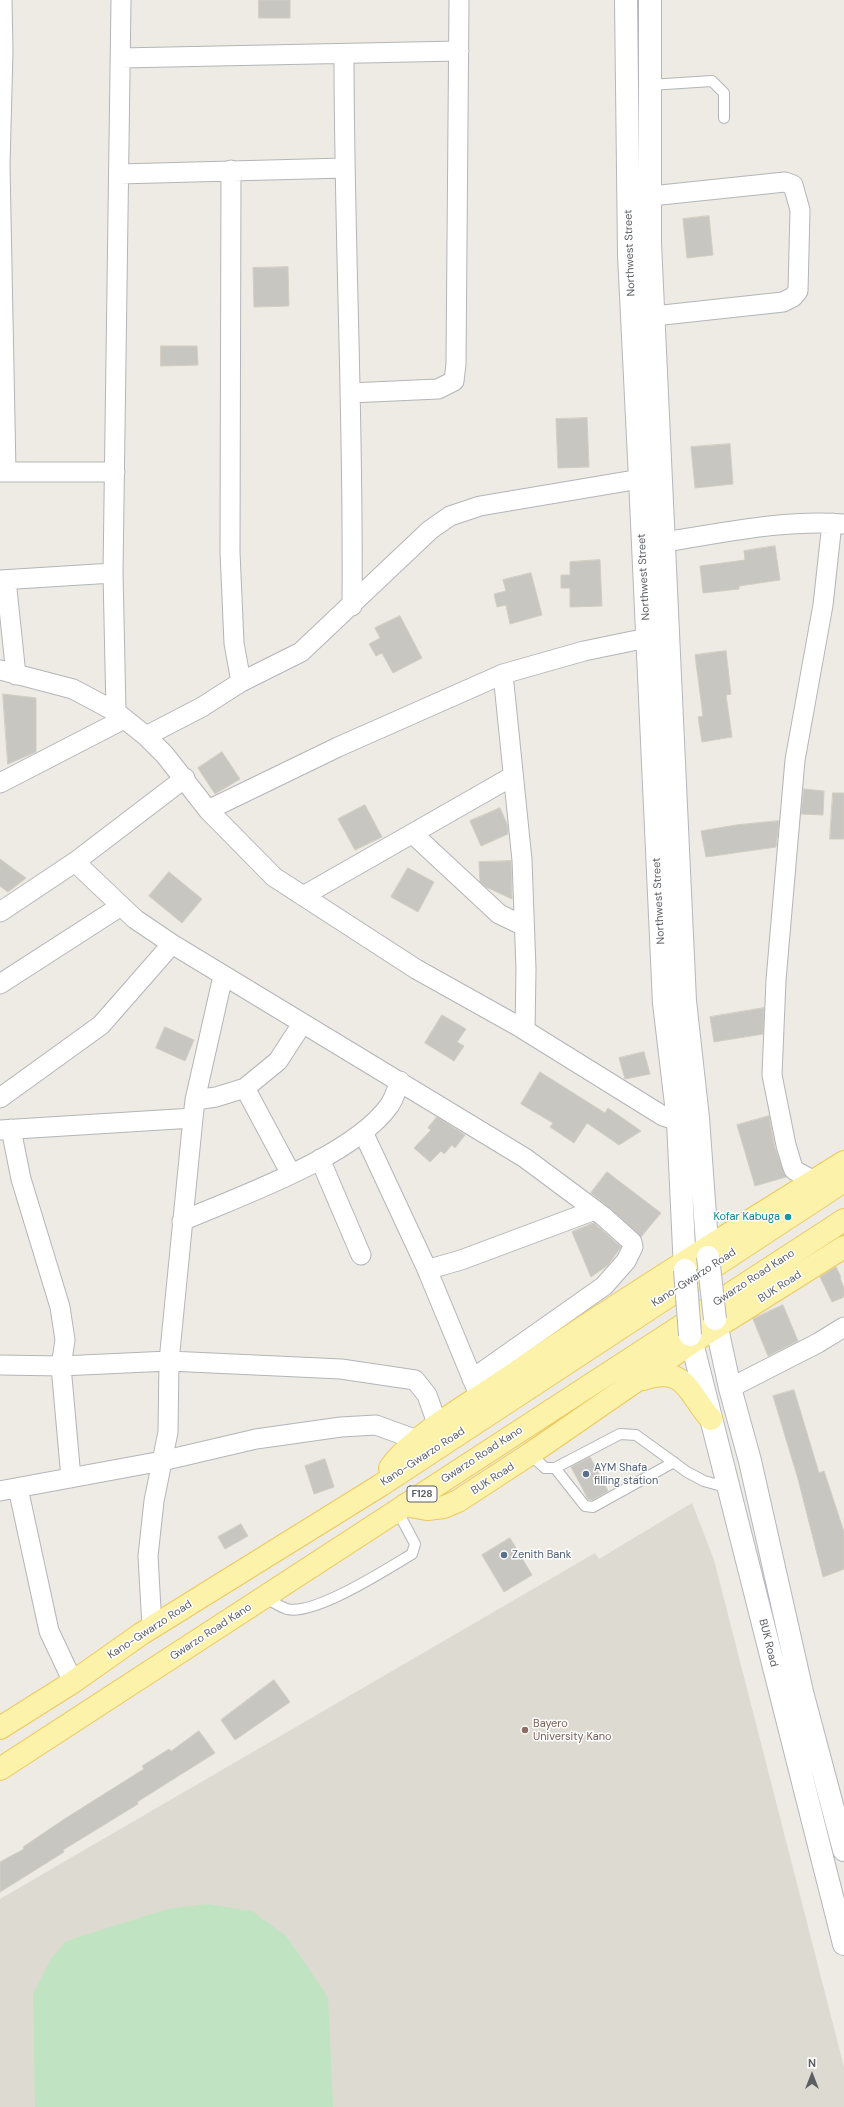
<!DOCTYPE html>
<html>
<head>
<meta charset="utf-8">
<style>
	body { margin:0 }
	#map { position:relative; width:844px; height:2107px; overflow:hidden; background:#edebe3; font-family:"DM Sans",sans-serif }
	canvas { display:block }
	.north { position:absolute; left:792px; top:2055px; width:40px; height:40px; -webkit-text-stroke:3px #fff; paint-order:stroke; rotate:0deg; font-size:11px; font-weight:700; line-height:16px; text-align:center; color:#5b5e63 }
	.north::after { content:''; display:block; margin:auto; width:14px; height:18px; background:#5b5e63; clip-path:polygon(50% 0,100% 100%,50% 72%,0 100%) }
</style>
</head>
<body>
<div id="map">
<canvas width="844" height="2107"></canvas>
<div class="north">N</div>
</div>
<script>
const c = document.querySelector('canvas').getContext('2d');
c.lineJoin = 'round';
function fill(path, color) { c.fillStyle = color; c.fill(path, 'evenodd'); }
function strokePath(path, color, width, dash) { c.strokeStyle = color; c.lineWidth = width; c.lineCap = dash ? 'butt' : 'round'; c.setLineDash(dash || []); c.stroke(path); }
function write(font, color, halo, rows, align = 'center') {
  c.font = font + ' "DM Sans",sans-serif'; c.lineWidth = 3; c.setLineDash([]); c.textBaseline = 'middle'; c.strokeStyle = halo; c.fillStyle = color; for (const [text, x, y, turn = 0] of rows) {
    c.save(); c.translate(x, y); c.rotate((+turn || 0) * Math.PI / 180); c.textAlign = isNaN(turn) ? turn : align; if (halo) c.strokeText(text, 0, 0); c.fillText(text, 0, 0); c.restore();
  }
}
const education = new Path2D(`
	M692 1503 714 1560 844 2067V2107H0V1899L595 1553 599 1559Z`);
const green = new Path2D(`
	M207 1904 252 1911 287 1937 328 1997 333 2107H35L33 1994 51 1959 66 1941 168 1909Z`);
const building = new Path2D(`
	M259 0H290V18H259Z
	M709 216 713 255 687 258 683 219Z
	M288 267 289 306 254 307 253 268Z
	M161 346H197L198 365 161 366Z
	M587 418 589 467 558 468 556 419Z
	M730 444 733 484 695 488 691 447Z
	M775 546 780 580 739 586V589L703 593 700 566 745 560 744 551Z
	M600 560 602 606 570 607V588H561V575H570V562Z
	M531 573 542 615 510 624 506 605 497 607 494 594 506 591 503 580Z
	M400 616 422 658 393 673 382 653 376 656 369 644 380 638 375 628Z
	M726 651 731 694 726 695 732 737 702 742 698 717 703 716 695 655Z
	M3 694 36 698V752L8 764Z
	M222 752 240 779 215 794 198 768Z
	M804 789 824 791 823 815 801 814Z
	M833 793H844V839H830Z
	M365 805 382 837 355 850 338 819Z
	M500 808 507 824 508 834 481 846 470 821Z
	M779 821 776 847 706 857 701 831 736 825Z
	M0 859 26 878 8 892 0 886Z
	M511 861 512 899 486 887 480 882 479 862Z
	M408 868 434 882 418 912 391 897Z
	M169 872 202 899 182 923 149 896Z
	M764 1008 763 1034 714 1042 710 1017Z
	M442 1015 466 1029 457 1042 464 1046 454 1061 425 1043Z
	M165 1027 194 1040 185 1061 156 1048Z
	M644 1052 650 1074 625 1079 619 1058Z
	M540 1072 605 1113 608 1108 641 1131 619 1145 587 1123 574 1143 550 1127 553 1123 521 1104Z
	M769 1116 775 1148 786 1177 755 1186 737 1125Z
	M437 1117 465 1135 455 1148 452 1145 444 1154 441 1151 430 1162 414 1148 431 1130 428 1128Z
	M607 1172 661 1213 641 1237 610 1208 591 1193Z
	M594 1223 621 1247 608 1265 591 1277 572 1232Z
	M836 1267 841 1277 840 1278 844 1288V1297L832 1302 820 1277Z
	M783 1305 798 1341 768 1356 753 1319Z
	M794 1390 819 1473 824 1471 844 1532V1569L823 1577 798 1479 773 1396Z
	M590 1457 608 1491 592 1500 588 1499 571 1467Z
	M325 1459 334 1487 314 1494 305 1466Z
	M241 1524 248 1536 225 1549 218 1537Z
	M510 1538 532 1575 504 1592 482 1555Z
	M274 1680 290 1702 235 1740 221 1720Z
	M199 1731 215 1753 137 1802 138 1804 63 1850 64 1852 0 1892V1862L24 1849 23 1847 66 1818 144 1769 142 1766 169 1749 171 1751Z`);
const service = new Path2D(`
	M650 85 712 81 724 93V118
	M530 1454 545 1468H555L620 1434 636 1435 687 1472 704 1481 729 1488
	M555 1468 585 1506 593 1507 674 1462
	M265 1598C272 1601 280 1607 287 1609 314 1616 387 1569 412 1554L415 1544 397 1510`);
const minor = new Path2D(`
	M2 0 3 51 0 165 6 472
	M344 54C344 238 354 422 352 606
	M121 58 459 51
	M231 170 230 552 234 643 241 682
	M119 174 344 168
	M651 196 785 182 793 185 800 210 798 291 793 297 783 302 654 316
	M350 393 438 389 454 381 456 364 459 0
	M0 472H115
	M664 542C723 533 785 519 844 524
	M0 580 113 573
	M6 580 16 675
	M0 670 73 689 116 712 146 736 165 755 208 810 274 877 416 969 518 1026 663 1116 678 1121
	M503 674 522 860 526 969 525 1030
	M116 712 113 573 121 0
	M146 736 202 707 241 682 301 652 430 530 450 516 480 506 640 479
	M0 783 124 719
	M208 810 338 747 503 674 584 651 647 638
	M413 834 499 914 524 926
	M75 862 135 919 172 944 525 1158 603 1216 632 1242 633 1247 626 1261 604 1286 472 1379
	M303 896 513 776
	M0 912 75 862 185 778
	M0 984 121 906
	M245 1088 291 1174
	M0 1098 101 1025 172 944
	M195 1100 216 1097 245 1088 278 1061 302 1024
	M11 1129 21 1179 60 1307 65 1340 61 1366 71 1478
	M0 1130 193 1118
	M363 1132 426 1267 477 1390
	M320 1159 361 1255
	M814 1181 794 1170 792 1165 786 1145 772 1075 776 980 795 760 823 605 832 523
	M182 1221C240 1196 352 1157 389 1106 394 1099 397 1089 400 1081
	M426 1267 433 1268 461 1260 595 1210
	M0 1365 61 1366 169 1361 341 1369 415 1380 427 1395 438 1426
	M730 1388 818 1343 844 1327
	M18 1488 49 1631 73 1682
	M0 1491 162 1461 256 1439 341 1427 376 1425 417 1440
	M152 1627 148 1556 154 1501 168 1432 169 1361 193 1118 195 1100 223 976`);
const secondary = new Path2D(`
	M626 0 629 255 640 479 664 1003 678 1121 685 1270
	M650 0V243L685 1001 698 1118 708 1257
	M715 1319 730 1388 750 1461 802 1692 844 1850
	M690 1335 844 1944`);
const primary = new Path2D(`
	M643 1379C687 1365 687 1393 711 1419
	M390 1468C412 1436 472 1402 505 1380 616 1304 730 1233 844 1162
	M405 1505 427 1509 444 1507 458 1501 530 1454 691 1343 844 1247
	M0 1728 73 1682 141 1634 381 1485 844 1181
	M0 1769 844 1220`);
const secondaryBridge = new Path2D(`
	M708 1257 715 1319
	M685 1270 690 1335`);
const markers = [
	[788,1217,4,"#0f9aa8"],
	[586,1474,4,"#5c6f8a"],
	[504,1555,4,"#5c6f8a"],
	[525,1730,4,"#8d6e63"]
];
const shields = [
	[422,1494,30]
];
const shieldNames = [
	["F128",422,1494]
];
const streetNames = [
	["Northwest Street",630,253,-92],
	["Northwest Street",644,577,-93],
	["Northwest Street",659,901,-93],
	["Kano-Gwarzo Road",694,1278,-33],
	["Gwarzo Road Kano",754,1278,-33],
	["BUK Road",780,1287,-33],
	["Gwarzo Road Kano",482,1455,-33],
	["Kano-Gwarzo Road",423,1457,-33],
	["BUK Road",493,1479,-33],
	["Kano-Gwarzo Road",150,1630,-33],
	["Gwarzo Road Kano",211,1632,-33],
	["BUK Road",768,1643,76]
];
const cultureNames = [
	["Kofar Kabuga",780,1217]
];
const serviceNames = [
	["AYM Shafa",594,1468],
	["filling station",594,1481],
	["Zenith Bank",512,1555]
];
const educationNames = [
	["Bayero",533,1724],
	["University Kano",533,1737]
];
fill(education, '#dddad1');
fill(green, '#c0e4c1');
fill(building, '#c8c6c0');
strokePath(building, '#d2cdc1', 1);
strokePath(service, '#b3b5ba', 12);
strokePath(minor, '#b3b5ba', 21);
strokePath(secondary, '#b4b7bd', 24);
strokePath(primary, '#ecc95c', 24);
strokePath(service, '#fff', 10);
strokePath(minor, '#fff', 19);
strokePath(secondary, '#fff', 22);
strokePath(primary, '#fcf2a9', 22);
strokePath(secondaryBridge, '#b4b7bd', 24, []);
strokePath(secondaryBridge, '#fff', 22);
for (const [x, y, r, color] of markers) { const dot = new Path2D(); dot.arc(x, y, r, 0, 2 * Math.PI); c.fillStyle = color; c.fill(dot); strokePath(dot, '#fff', 1.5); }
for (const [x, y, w] of shields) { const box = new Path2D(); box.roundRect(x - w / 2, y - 8, w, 16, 3); c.fillStyle = '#fff'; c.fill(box); strokePath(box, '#5b5e63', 1); }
write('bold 10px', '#5b5e63', null, shieldNames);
write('11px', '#5b5e63', '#fff', streetNames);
write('11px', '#0d838f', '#fff', cultureNames, 'right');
write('11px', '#4e5e75', '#fff', serviceNames, 'left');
write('11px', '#785e54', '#fff', educationNames, 'left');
</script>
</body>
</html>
